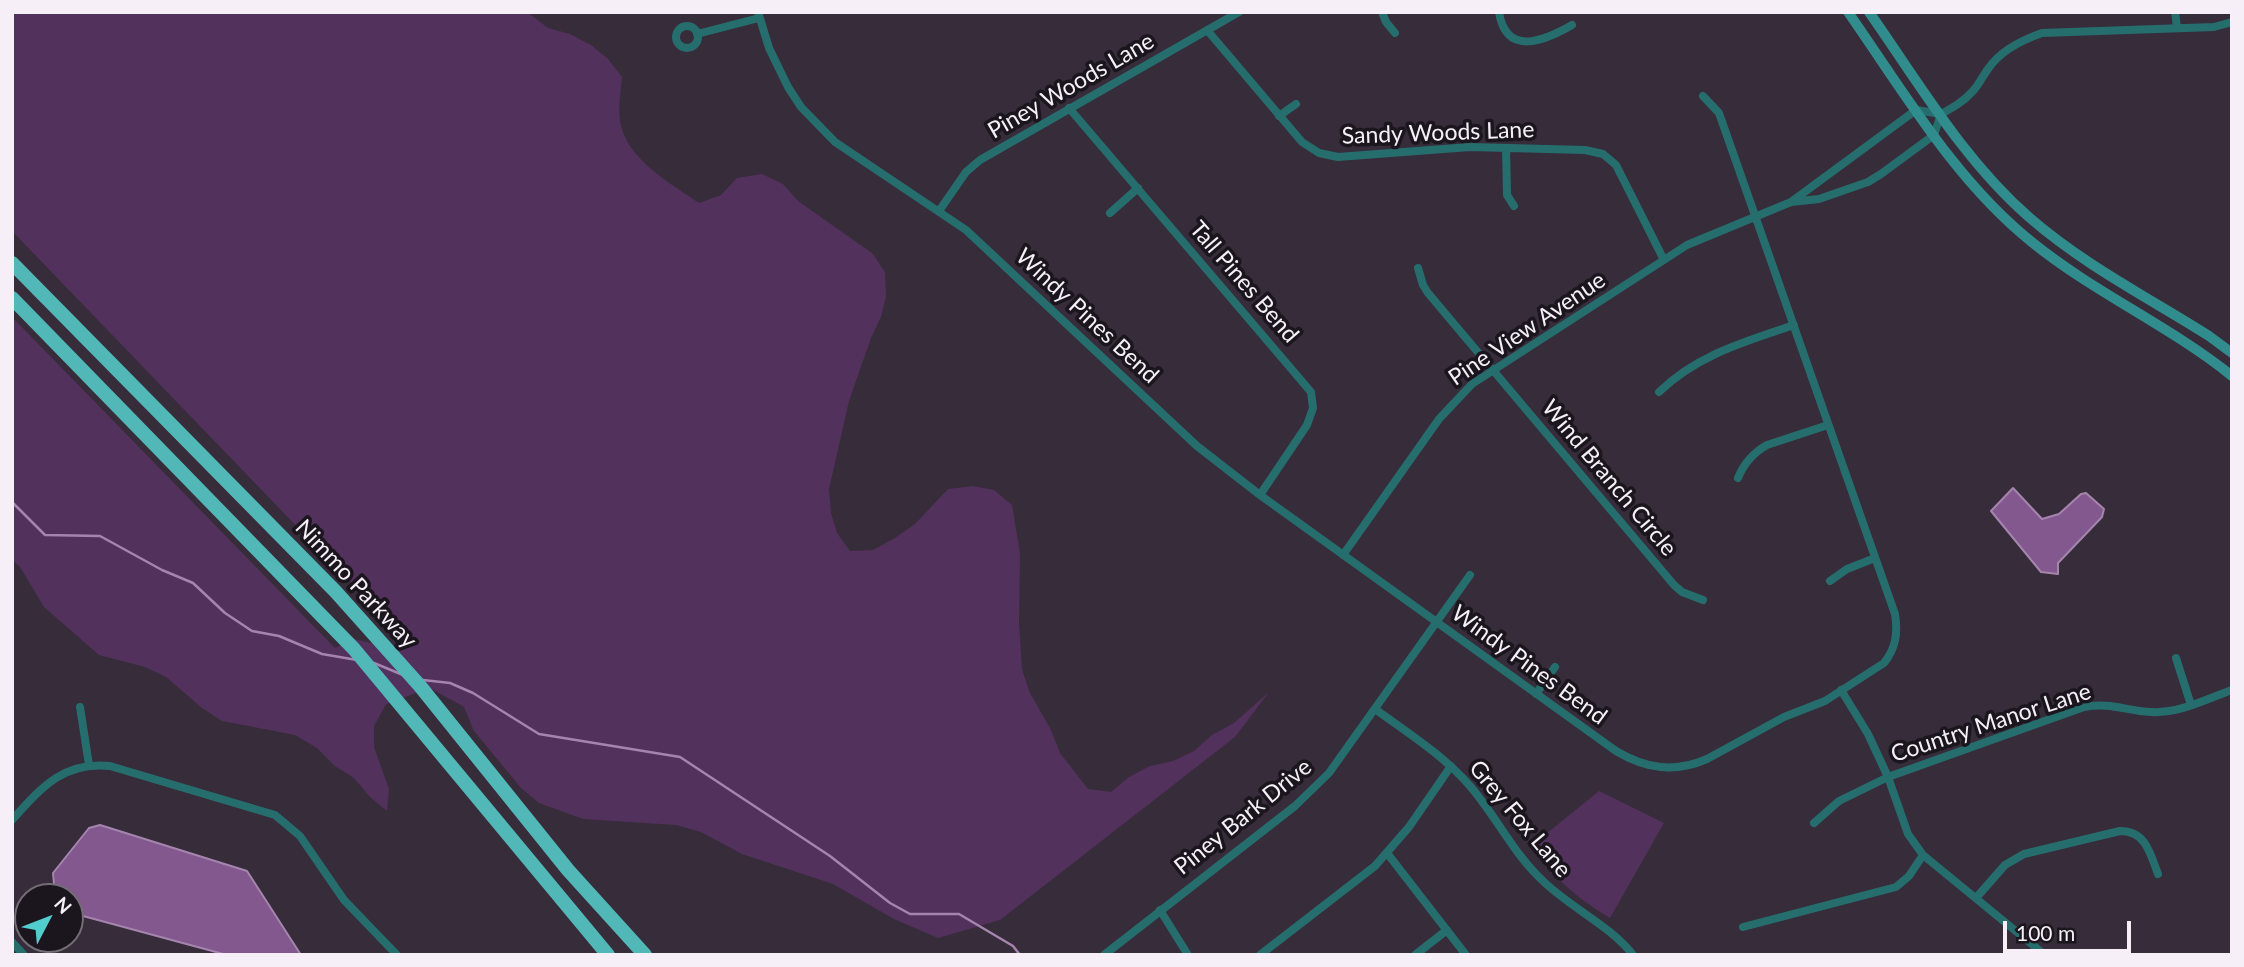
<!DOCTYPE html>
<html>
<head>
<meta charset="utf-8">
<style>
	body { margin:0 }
	#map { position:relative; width:2244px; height:967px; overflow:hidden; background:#362c3a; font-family:Lato,sans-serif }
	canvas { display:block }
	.frame { position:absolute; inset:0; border:14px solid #f6eff8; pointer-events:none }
	.north { position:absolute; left:14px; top:883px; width:70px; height:70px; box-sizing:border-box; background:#1b161d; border:2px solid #736d75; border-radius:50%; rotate:48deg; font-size:19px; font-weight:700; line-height:28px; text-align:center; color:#f6eff8 }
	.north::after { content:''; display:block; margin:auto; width:24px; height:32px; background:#52cdcd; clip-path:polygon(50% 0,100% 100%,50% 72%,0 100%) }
	.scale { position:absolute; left:2003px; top:921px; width:128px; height:32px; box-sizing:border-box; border:4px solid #f6eff8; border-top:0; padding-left:9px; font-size:21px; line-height:24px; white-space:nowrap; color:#f6eff8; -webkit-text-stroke:5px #1b161d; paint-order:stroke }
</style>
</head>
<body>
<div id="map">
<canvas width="2244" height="967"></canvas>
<div class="frame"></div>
<div class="north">N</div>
<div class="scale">100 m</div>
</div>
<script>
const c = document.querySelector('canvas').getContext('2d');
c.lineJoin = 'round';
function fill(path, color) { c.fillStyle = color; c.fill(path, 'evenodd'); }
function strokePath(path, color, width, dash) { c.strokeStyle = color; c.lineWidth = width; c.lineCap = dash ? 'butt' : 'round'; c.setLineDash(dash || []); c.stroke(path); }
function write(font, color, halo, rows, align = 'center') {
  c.font = font + ' Lato,sans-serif'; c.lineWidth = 7; c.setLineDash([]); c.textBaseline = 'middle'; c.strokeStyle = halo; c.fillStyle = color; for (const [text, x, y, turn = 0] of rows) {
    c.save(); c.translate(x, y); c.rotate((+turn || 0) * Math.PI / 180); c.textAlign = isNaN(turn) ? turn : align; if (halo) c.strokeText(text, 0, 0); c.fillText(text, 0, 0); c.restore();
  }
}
const green = new Path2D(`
	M12 12H527L548 28 570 34 591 45 608 59 622 77C621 91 618 107 620 121 626 159 670 183 699 203L721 195 737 178 762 174 783 184 798 201 872 253 885 272 886 296 881 317 871 338 849 401 829 489 831 513 837 533 850 551 873 550 895 538 915 524 948 489 973 486 994 490 1012 505 1020 553 1019 623 1022 669 1029 691 1051 730 1060 753 1088 789 1111 792 1129 777 1150 766 1173 761 1194 751 1212 735 1234 723 1269 692 1235 737 1000 920 938 938 894 919 833 884 742 854 701 832 676 825 583 819 539 803 521 788 474 731 464 707 430 688 386 704 374 726V747L389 789 387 811 370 797 354 778 335 766 317 748 295 735 222 721 202 708 166 677 145 667 99 655 44 607 20 567 12 560V317L335 648 354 639 397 649 411 645 12 231Z
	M1599 791 1664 823 1610 918C1575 897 1555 878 1530 847Z`);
const water = new Path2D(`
	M2013 488 2042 519 2059 514 2081 494 2086 493 2104 509 2102 517 2058 563V574L2041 572 1991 511Z
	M100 825 247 871 301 955H227L83 916 70 905V897H64L54 884 53 873 89 828Z`);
const stream = new Path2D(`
	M12 502 45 535 100 536 162 570 193 583 225 613 252 631 279 636 322 654 357 660
	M374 663 403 675
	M423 680 450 683 473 693 539 734 680 757 830 856 890 903 910 914H959L1013 946 1020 955`);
const street = new Path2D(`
	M758 12 769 48 788 87 801 107 835 142 966 230 1197 446 1260 495 1616 751C1646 769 1675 773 1707 759L1784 717 1825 701 1884 663C1896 648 1898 633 1895 614L1719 113 1703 96
	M1382 12 1386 22 1395 33
	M1499 12C1506 58 1546 40 1572 25
	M2175 12 2177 27
	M676 37a11 11 0 1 1 22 0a11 11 0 1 1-22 0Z
	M1207 30 1302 142 1319 153 1338 157 1470 147 1585 150 1603 154 1616 165 1664 260
	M697 34 759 18
	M1069 108 1311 392 1313 408 1307 425 1260 495
	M1941 114C1952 108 1963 102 1972 92 1979 85 1982 77 1988 69 2000 51 2022 40 2042 33L2214 27 2232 22
	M1279 116 1296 104
	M1506 148 1507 195 1514 206
	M1791 202 1819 199 1868 182 1881 174 1934 135 1941 114
	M939 211 966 172 980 160 1239 12
	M1110 213 1138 188
	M1418 268 1423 285 1428 293 1674 585 1682 592 1703 600
	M1659 392C1697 355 1744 342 1794 325
	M1738 478C1744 463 1753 453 1767 445L1828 425
	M1343 555 1439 419 1472 384 1687 245 1791 202 1916 110 1941 114
	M1830 581 1847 569 1875 558
	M2176 658 2191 705
	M1841 690 1868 734 1888 777 1908 834 1923 855 2045 955
	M1536 694 1555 667
	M80 707 89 765
	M1375 709C1408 733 1443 755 1470 786 1496 816 1513 853 1542 880 1569 907 1611 926 1633 955
	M12 820C41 788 63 761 110 766L275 815 300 836 344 900 397 955
	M1814 823 1839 801 1888 777 2084 707C2111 702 2126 711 2151 712 2179 714 2206 699 2232 690
	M1387 853 1466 955
	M1976 898 2005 865 2024 854 2120 831C2146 831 2150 853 2158 874
	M1160 910 1188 955
	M1743 927 1896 887 1909 876 1923 855
	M12 942 24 955
	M1104 955 1295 806 1329 773 1470 575
	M1260 955 1375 866 1409 827 1451 766
	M1415 955 1447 930`);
const secondary = new Path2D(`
	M1848 12C1904 92 1956 182 2033 243 2095 293 2170 326 2232 376
	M1869 12C1919 83 1964 161 2030 218 2084 265 2149 298 2209 336L2232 353`);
const highway = new Path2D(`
	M12 263 336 592 420 686 568 870 645 955
	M12 298 354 649 608 955`);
const streetNames = [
	["Piney Woods Lane",1071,86,-30],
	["Sandy Woods Lane",1438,133,-2],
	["Tall Pines Bend",1244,282,49],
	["Windy Pines Bend",1087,316,43],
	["Pine View Avenue",1527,329,-34],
	["Wind Branch Circle",1609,478,50],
	["Nimmo Parkway",356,584,47],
	["Windy Pines Bend",1529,665,36],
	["Country Manor Lane",1991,723,-18],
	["Piney Bark Drive",1243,817,-39],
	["Grey Fox Lane",1520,819,50]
];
fill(green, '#53315d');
fill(water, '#82588f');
strokePath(water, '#a585ae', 2);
strokePath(stream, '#a585ae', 2.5);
strokePath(street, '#266e6e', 8);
strokePath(secondary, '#318c8d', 10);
strokePath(highway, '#52b7b7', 14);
write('23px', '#f6eff8', '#1b161d', streetNames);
</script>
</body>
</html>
